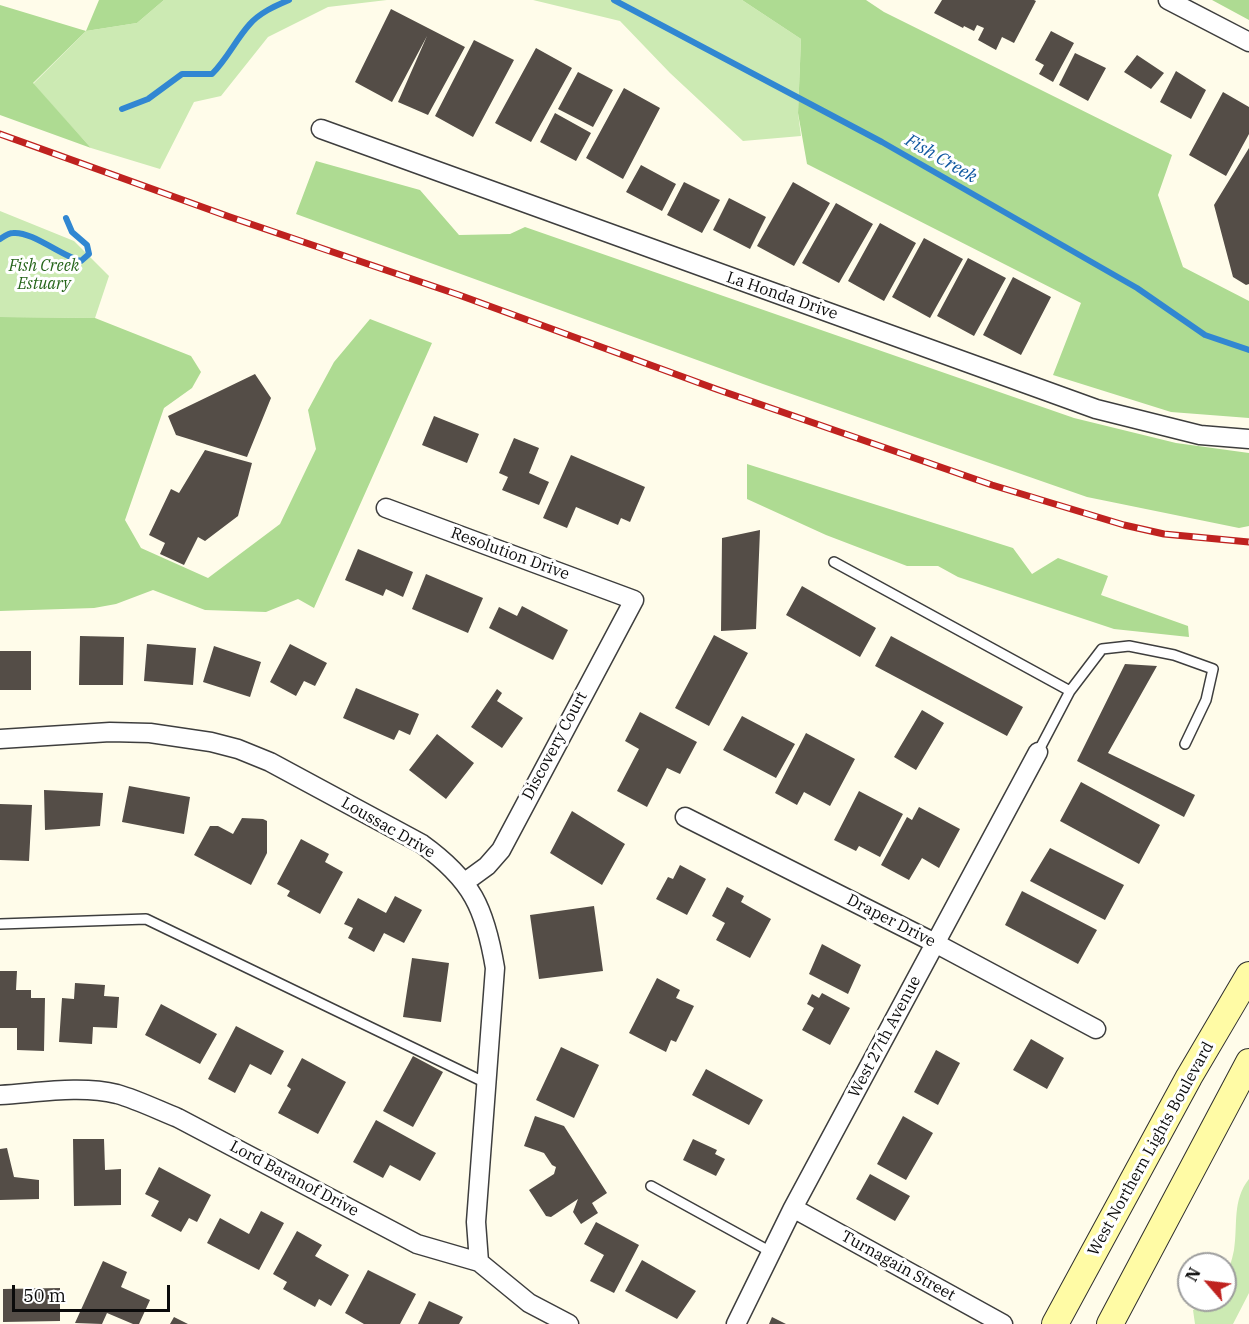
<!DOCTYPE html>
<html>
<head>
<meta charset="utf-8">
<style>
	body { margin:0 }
	#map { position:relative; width:1249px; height:1324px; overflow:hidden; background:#fffcea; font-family:"IBM Plex Serif",serif }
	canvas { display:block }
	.north { position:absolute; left:1177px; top:1252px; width:60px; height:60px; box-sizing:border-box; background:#fff; border:2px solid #9d9d9d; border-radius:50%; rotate:298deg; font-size:16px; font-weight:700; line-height:24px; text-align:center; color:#0b0b0b }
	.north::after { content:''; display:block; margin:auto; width:21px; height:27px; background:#bf221f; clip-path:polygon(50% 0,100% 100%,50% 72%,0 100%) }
	.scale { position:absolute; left:12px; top:1285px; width:158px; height:27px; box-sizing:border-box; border:3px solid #0b0b0b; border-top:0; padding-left:8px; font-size:18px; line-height:21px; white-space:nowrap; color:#0b0b0b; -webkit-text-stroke:4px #fff; paint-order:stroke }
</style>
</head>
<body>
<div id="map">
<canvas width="1249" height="1324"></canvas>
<div class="north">N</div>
<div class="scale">50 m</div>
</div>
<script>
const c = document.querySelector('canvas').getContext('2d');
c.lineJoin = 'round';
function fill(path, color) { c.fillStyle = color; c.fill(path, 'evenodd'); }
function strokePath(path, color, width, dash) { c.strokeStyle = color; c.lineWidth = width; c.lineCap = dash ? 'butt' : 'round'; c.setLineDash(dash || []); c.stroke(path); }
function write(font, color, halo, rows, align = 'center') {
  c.font = font + ' "IBM Plex Serif",serif'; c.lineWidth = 6; c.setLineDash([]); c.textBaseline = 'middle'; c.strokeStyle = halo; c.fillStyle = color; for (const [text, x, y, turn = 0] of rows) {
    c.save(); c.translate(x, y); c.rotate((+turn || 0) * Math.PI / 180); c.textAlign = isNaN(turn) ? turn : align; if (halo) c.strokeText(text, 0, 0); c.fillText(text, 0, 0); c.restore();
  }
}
const green = new Path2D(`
	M164 0H387L328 7 268 37 221 96 194 102 160 169 91 148 33 84 86 31 137 23Z
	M533 0H742L801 39 798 113 801 136 743 141 670 73 620 21Z
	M0 211 74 241 109 276 95 318 0 317Z
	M1249 1179V1293L1233 1324H1195L1193 1310 1210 1300H1225C1225 1294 1224 1287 1225 1281 1228 1271 1232 1261 1234 1250 1238 1225 1232 1200 1249 1179Z`);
const forest = new Path2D(`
	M99 0H164L137 23 86 31 33 83 91 148 0 115V5L86 31Z
	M742 0H866L884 12 1172 155 1158 195 1183 267 1249 301V418L1171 412 1053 375 1081 303 807 164 798 113 801 39Z
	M1212 0H1249V20Z
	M316 161 420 190 459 235 510 234 525 227 1074 418 1176 443 1249 453V526L1239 528 1087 497 763 384 296 214Z
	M0 317 95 318 191 356 201 372 192 388 164 408 125 520 141 548 208 578 280 524 316 449 308 410 334 362 370 319 432 343 314 608 298 599 266 612 205 610 153 590 116 604 94 608 0 611Z
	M747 464 1013 548 1032 574 1058 558 1108 576 1101 595 1188 626 1189 637 1114 629 958 577 938 566H907L826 535 747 499Z`);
const stream = new Path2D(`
	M614 0 882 142 1137 288 1205 335 1249 350
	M122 109 148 99 182 74H212C227 59 235 41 249 25 259 13 275 6 289 0
	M0 239C3 237 9 233 13 233 32 231 61 256 81 261L89 254 87 245 72 232 66 218`);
const building = new Path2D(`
	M942 0H1034L1036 1 1014 43 1002 37 996 50 978 40 984 28 977 25 974 31 964 26 963 28 934 13Z
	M391 9 465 47 428 115 398 102 427 36 392 102 355 82Z
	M1051 31 1074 43 1053 82 1039 74 1044 65 1035 60Z
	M474 40 514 60 473 137 435 116Z
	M536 48 572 68 531 142 495 123Z
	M1075 53 1106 68 1088 101 1059 85Z
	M1137 55 1164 73 1151 89 1124 72Z
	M1176 71 1206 90 1191 119 1160 102Z
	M578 72 613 90 593 127 558 109Z
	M624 88 660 108 623 179 586 158Z
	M1223 92 1249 107V134L1226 176 1189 155Z
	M555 113 591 133 576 161 540 142Z
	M1249 148V284L1246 285 1233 277 1214 205Z
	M641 165 676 184 662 211 626 192Z
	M684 182 720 200 702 233 667 215Z
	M793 182 830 203 794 266 757 246Z
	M729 198 766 217 750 249 713 230Z
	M836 203 873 224 839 283 802 263Z
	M880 223 916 243 884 301 848 281Z
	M924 238 963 259 930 318 892 297Z
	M968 258 1006 278 974 336 937 316Z
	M1013 277 1051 297 1021 355 983 335Z
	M255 374 271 398 247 457 176 435 168 416Z
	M434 416 479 434 467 463 422 445Z
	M514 438 539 448 529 473 549 482 539 505 502 490 508 477 499 473Z
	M205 450 252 463 238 516 205 541 198 537 184 565 160 554 165 543 149 535 171 489 179 493Z
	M571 455 645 487 630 522 621 518 618 525 576 507 567 528 543 518Z
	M760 530 756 629 721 631 722 538Z
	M358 549 413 572 403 597 386 589 383 596 345 580Z
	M426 574 483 598 468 633 412 609Z
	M802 586 876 628 860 657 786 615Z
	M522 606 568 630 553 660 489 628 499 607 517 616Z
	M714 635 748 653 709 726 675 708Z
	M80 636 124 637 123 685H79Z
	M891 636 1023 707 1007 736 875 666Z
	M147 644 196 648 193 685 144 681Z
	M290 644 327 663 315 686 304 681 296 696 270 682Z
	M214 646 261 662 250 697 203 682Z
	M0 651H31V690H0Z
	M1125 664 1157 666 1108 753 1195 795 1184 817 1077 761Z
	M356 688 419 714 410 735 399 730 394 740 343 718Z
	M497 689 502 693 497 701 523 718 502 748 471 727Z
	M922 710 944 723 916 770 894 757Z
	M640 712 697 742 680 774 667 768 647 807 617 791 639 749 625 741Z
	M742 716 795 744 776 778 723 750Z
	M806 733 855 759 830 806 804 792 797 805 775 793Z
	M437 734 474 763 446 799 409 770Z
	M1081 782 1160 825 1139 864 1060 821Z
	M129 786 190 797 184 834 122 822Z
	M44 790 103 793 100 826 45 830Z
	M859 791 903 814 880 857 859 846 856 851 834 840Z
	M0 804 32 805 29 861 0 860Z
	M919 807 960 829 939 868 922 858 909 880 881 865 907 817 912 820Z
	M572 811 625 844 602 885 550 853Z
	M242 818 263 819 267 821V853L251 885 194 855 210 826H218L233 834Z
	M301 839 329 854 325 862 343 872 320 914 287 896 290 891 277 884Z
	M1050 848 1124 885 1105 920 1030 881Z
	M680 865 706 879 687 915 656 899 668 877 673 879Z
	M727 887 744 896 741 902 771 919 750 958 716 940 725 923 712 916Z
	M1022 891 1097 930 1078 964 1005 925Z
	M395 896 422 910 404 943 384 933 374 952 348 938 353 928 344 924 358 898 386 913Z
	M594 906 603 971 539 979 530 915Z
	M822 944 861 965 848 994 809 974Z
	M412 958 449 963 441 1022 403 1017Z
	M0 971H17L16 990H31V998H45L44 1051 17 1050V1028H0Z
	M657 978 680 990 676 998 694 1006 676 1042 671 1040 666 1052 629 1033Z
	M75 983 105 985 104 996 119 997 117 1028 93 1027 92 1044 59 1042 62 998 74 999Z
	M822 993 850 1008 830 1045 802 1030 814 1008 807 1004 812 994 819 998Z
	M161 1004 217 1034 200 1064 145 1035Z
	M236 1026 284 1051 271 1075 250 1064 235 1093 208 1079Z
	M1031 1039 1064 1058 1047 1089 1013 1070Z
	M561 1047 599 1065 574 1118 536 1100Z
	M936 1050 960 1063 938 1105 914 1092Z
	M413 1056 443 1072 413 1127 383 1111Z
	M302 1058 346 1082 318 1134 278 1113 291 1089 287 1086Z
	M706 1069 763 1100 749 1125 692 1095Z
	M535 1116 564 1126 607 1193 592 1203 598 1213 581 1224 573 1212 578 1199 551 1217 546 1216 529 1190 554 1174 556 1167 552 1165 544 1153 524 1146Z
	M903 1116 933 1133 906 1180 877 1164Z
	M376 1120 436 1153 420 1181 390 1165 383 1178 353 1162Z
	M73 1139H104L105 1170 121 1169V1205L74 1206Z
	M693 1139 717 1150 715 1154 725 1159 716 1176 683 1160Z
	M7 1148 14 1177 39 1180V1199L0 1200V1149Z
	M159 1167 211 1195 197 1222 189 1218 181 1232 151 1216 159 1201 145 1194Z
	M870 1174 910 1196 895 1221 856 1199Z
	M261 1211 284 1223 259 1270 207 1243 220 1218 249 1234Z
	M596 1222 639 1245 614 1293 590 1281 604 1255 584 1244Z
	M297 1231 322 1245 315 1256 349 1275 331 1306 319 1299 315 1307 283 1289 287 1282 273 1274Z
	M642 1260 696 1291 677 1319 625 1291Z
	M103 1261 127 1272 121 1287 150 1300 139 1324H133L107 1313 102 1324 75 1323Z
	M368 1270 416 1294 400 1324H364L345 1313Z
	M60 1288V1321L3 1322V1289Z
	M429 1301 463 1317 459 1324H418Z
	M174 1317 188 1324H170Z
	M772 1317 786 1324H769Z`);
const lane = new Path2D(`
	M834 562 1070 691
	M1038 752 1070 691 1102 649 1129 646 1174 655 1213 669 1206 700 1185 744
	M0 924 146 919 486 1083
	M651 1186 771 1252`);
const street = new Path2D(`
	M1168 0 1249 42
	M321 129 1096 409 1200 435 1249 439
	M386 508 634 600 501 850 487 866 465 882
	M0 739 110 732 150 733 211 742 238 749 270 762 422 844C472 880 485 908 495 968L476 1222 479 1262
	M685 817 935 943 1096 1029
	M0 1095C37 1093 80 1085 117 1094 138 1100 158 1110 178 1118L417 1244 479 1262 529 1303 569 1324
	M793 1208 1003 1324
	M736 1324 793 1208 1038 752`);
const secondary = new Path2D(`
	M1055 1324 1189 1077 1249 975
	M1110 1324 1249 1062`);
const rail = new Path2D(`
	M0 134 230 217 459 295 716 389 992 485 1124 525 1164 534 1249 542`);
const parkNames = [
	["Fish Creek",44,266],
	["Estuary",44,284]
];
const streetNames = [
	["La Honda Drive",782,296,19],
	["Resolution Drive",510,554,20],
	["Discovery Court",555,746,-62],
	["Loussac Drive",388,828,30],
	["Draper Drive",891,921,27],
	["West 27th Avenue",885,1037,-62],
	["West Northern Lights Boulevard",1151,1149,-61],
	["Lord Baranof Drive",294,1179,28],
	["Turnagain Street",898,1266,29]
];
const waterNames = [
	["Fish Creek",941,159,30]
];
fill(green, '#cceab3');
fill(forest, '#aedb92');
strokePath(stream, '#3187d2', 6);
fill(building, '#544d47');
strokePath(lane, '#3e3e3e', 12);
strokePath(street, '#3e3e3e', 21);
strokePath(secondary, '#2d2d2d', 28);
strokePath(lane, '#fff', 9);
strokePath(street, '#fff', 18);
strokePath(secondary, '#fffba5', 26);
strokePath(rail, '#bf221f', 7);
strokePath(rail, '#fff', 4.5, [14]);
write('italic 16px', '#25651a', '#fff', parkNames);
write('16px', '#0b0b0b', '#fff', streetNames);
write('italic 18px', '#1159a1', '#fff', waterNames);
</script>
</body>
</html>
